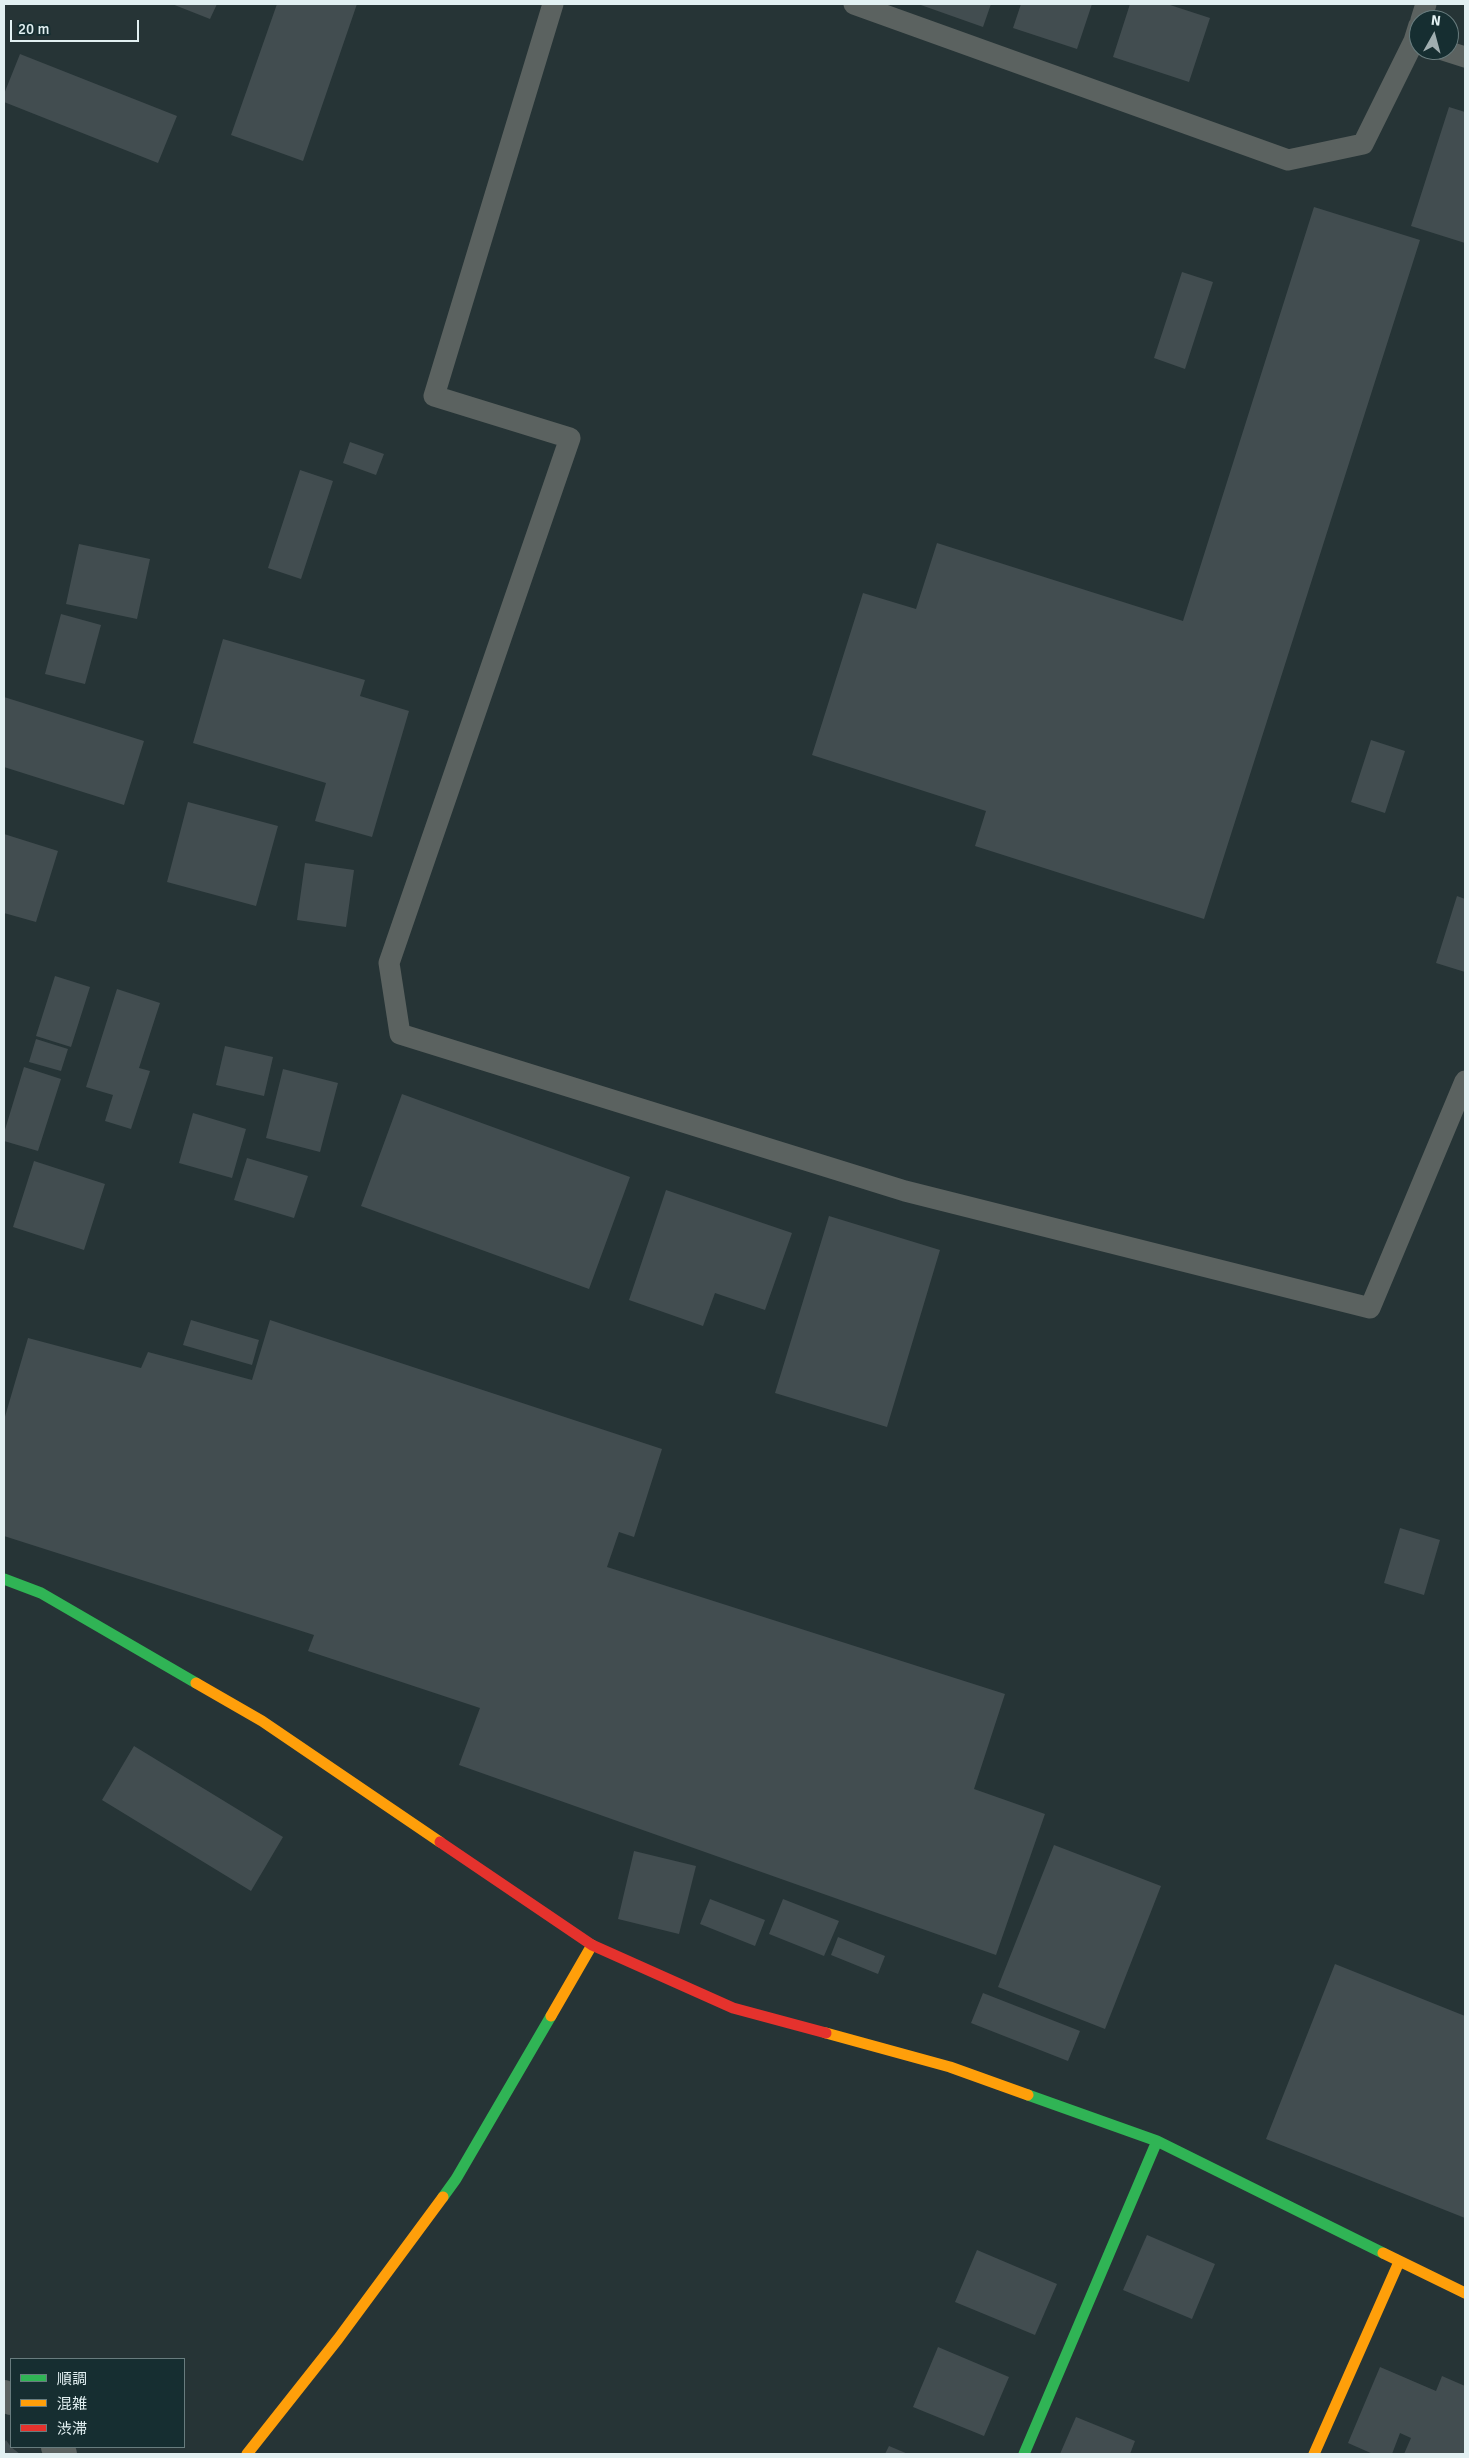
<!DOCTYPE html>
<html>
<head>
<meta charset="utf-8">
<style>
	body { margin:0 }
	#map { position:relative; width:1469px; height:2458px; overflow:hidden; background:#263436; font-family:Signika,"Noto Sans JP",sans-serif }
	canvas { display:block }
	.frame { position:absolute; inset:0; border:5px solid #e2f0f2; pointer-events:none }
	.legend { position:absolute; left:10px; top:2358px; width:175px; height:90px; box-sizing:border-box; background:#162e31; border:1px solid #687c7e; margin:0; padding:6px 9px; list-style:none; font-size:15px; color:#e2f0f2 }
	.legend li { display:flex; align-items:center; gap:10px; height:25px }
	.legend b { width:25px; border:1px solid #687c7e }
	.north { position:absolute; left:1409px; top:10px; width:50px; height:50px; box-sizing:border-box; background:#162e31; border:1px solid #687c7e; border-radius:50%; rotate:7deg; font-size:14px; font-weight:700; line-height:20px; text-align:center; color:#e2f0f2 }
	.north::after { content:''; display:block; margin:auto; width:18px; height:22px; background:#a0aeb0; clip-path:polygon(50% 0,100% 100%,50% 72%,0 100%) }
	.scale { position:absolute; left:10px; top:20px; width:129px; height:22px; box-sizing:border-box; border:2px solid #e2f0f2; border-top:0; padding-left:6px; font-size:15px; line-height:18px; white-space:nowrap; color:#e2f0f2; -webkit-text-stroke:4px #162e31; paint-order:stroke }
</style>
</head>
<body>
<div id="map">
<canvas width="1469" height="2458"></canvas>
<div class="frame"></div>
<ul class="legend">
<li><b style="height:6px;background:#30b455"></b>順調</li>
<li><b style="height:6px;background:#ff9f0a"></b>混雑</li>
<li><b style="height:6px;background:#e5322d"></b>渋滞</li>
</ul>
<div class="north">N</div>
<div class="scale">20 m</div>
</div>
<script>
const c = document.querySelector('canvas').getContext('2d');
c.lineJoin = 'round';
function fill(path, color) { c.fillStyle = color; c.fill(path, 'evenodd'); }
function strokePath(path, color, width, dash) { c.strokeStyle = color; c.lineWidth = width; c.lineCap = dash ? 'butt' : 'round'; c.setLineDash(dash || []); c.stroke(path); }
const building = new Path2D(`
	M172 4H217L210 19Z
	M277 4H357L303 161 231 135Z
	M918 4H991L983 27Z
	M1021 4H1092L1077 49 1013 28Z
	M1130 4H1167L1210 18 1189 82 1113 57Z
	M20 54 177 116 158 163 4 102V94Z
	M1449 107 1465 112V243L1411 226Z
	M1314 207 1420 240 1204 919 975 846 986 811 812 755 863 593 916 609 937 543 1183 621Z
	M1182 272 1213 282 1185 369 1154 358Z
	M350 442 384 454 376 475 343 463Z
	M300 470 333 481 301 579 268 568Z
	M79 544 150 559 137 619 66 604Z
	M61 614 101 625 85 684 45 674Z
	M223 639 365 680 360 696 409 711 372 837 315 821 326 783 193 743Z
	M4 697 144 741 124 805 4 767Z
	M1371 740 1405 751 1385 813 1351 802Z
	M188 802 278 826 256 906 167 882Z
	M4 834 58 851 36 922 4 913Z
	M305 863 354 870 346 927 297 920Z
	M1457 896 1465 899V972L1436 963Z
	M55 976 90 987 71 1047 36 1036Z
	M117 989 160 1003 139 1068 150 1071 131 1129 105 1121 113 1095 86 1087Z
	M36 1039 68 1049 61 1071 29 1062Z
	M225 1046 273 1057 264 1096 216 1085Z
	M24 1067 61 1079 38 1151 4 1141V1133Z
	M283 1069 338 1083 320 1152 266 1138Z
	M402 1094 630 1177 589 1289 361 1206Z
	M193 1113 246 1129 232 1178 179 1163Z
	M247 1158 308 1176 294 1218 234 1200Z
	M34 1161 105 1184 84 1250 13 1227Z
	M666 1190 792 1233 765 1310 715 1293 703 1326 629 1300Z
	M829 1216 940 1250 887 1427 775 1393Z
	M191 1320 259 1340 252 1365 183 1345Z
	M270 1320 662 1449 634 1537 619 1532 607 1567 1005 1694 974 1789 1045 1814 996 1955 459 1765 480 1708 308 1651 314 1635 4 1536V1420L28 1338 141 1368 148 1352 252 1380Z
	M1400 1528 1440 1540 1424 1595 1384 1583Z
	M134 1746 283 1837 251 1891 102 1800Z
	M1054 1845 1161 1886 1105 2029 998 1987Z
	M634 1851 696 1866 679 1934 618 1919Z
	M710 1899 765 1920 755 1946 700 1924Z
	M783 1899 839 1921 824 1956 769 1934Z
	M838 1937 885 1956 878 1974 831 1955Z
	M1335 1964 1465 2016V2218L1266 2139Z
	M983 1993 1080 2031 1068 2061 971 2023Z
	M1147 2235 1215 2264 1192 2319 1123 2290Z
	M977 2250 1057 2284 1035 2335 955 2302Z
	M938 2347 1009 2377 984 2436 913 2407Z
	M1380 2367 1436 2391 1442 2376 1465 2386V2454H1404L1411 2438 1400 2433 1392 2454H1373L1348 2443Z
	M1076 2417 1135 2441 1130 2454H1060Z
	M6 2440 11 2447 20 2454H4V2443Z
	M889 2446 908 2454H885Z`);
const lane = new Path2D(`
	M553 4 434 396 570 438 389 963 400 1034 905 1191 1370 1308 1465 1081
	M854 4 1288 160 1363 144 1414 41 1419 25
	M1421 20 1426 4
	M1443 50 1465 57`);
const street = new Path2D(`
	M4 2394 11 2401
	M55 2447 63 2454`);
const fast = new Path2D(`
	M4 1579 41 1593 196 1683
	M1028 2095 1157 2141 1383 2253
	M443 2197 456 2179 551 2016
	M1024 2454 1157 2141`);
const slow = new Path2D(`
	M196 1683 262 1721 440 1842
	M551 2016 592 1945
	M826 2033 950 2067 1028 2095
	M1383 2253 1465 2293
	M247 2454 338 2339 443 2197
	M1314 2454 1399 2262`);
const jam = new Path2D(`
	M440 1842 592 1945 733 2008 826 2033`);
fill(building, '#424d50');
strokePath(lane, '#5b6260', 21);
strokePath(street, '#5b6260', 28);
strokePath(fast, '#30b455', 11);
strokePath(slow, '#ff9f0a', 11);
strokePath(jam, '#e5322d', 11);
</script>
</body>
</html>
